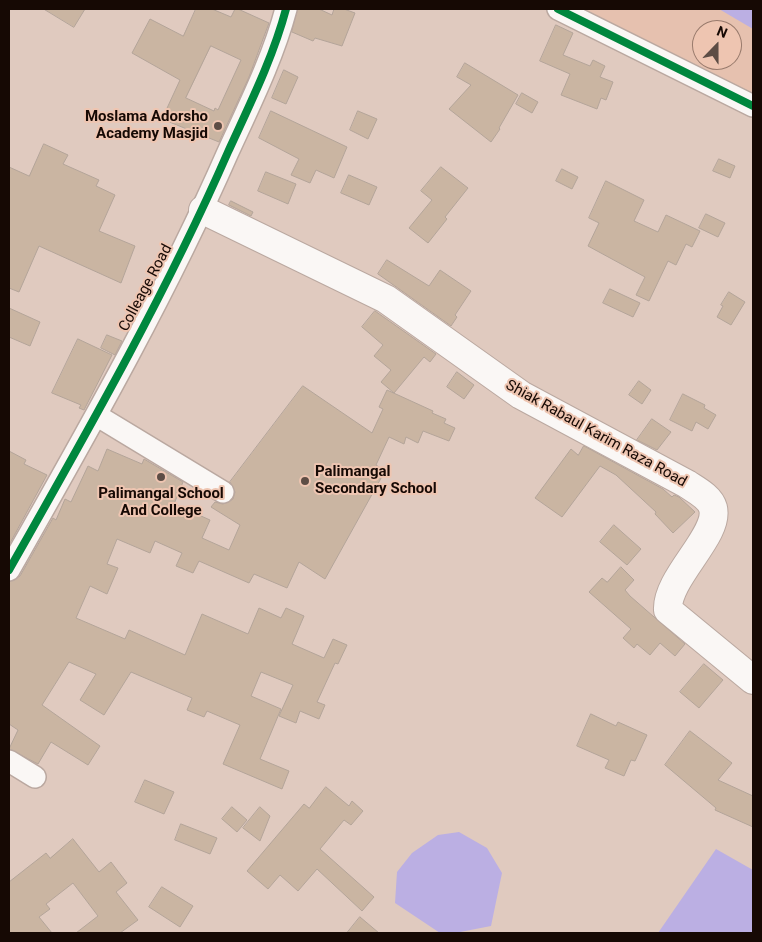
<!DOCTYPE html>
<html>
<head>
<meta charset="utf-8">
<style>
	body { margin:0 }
	#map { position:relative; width:762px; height:942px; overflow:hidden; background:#e0cabf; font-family:Roboto,sans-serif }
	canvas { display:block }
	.frame { position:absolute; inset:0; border:10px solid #160904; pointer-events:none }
	.north { position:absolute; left:692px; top:20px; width:50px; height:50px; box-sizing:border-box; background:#eec5b1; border:1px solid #987a6c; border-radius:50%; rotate:22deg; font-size:14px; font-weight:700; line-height:20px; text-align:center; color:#160904 }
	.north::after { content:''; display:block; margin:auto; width:18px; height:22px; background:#5d4d45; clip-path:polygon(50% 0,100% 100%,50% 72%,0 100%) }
</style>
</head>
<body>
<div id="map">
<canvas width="762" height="942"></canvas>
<div class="frame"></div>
<div class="north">N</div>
</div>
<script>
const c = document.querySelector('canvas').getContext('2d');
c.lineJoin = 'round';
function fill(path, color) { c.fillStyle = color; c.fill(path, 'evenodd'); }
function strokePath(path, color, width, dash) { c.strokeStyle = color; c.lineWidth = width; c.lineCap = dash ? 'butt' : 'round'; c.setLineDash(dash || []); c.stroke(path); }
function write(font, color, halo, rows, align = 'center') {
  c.font = font + ' Roboto,sans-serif'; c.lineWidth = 4; c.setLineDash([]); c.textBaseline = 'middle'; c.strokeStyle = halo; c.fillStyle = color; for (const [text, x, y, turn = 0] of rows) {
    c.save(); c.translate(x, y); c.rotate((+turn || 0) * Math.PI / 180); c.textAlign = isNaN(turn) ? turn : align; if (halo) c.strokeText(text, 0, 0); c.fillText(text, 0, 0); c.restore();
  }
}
const built = new Path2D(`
	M568 9H753V97ZM702 30H732V60H702Z`);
const water = new Path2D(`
	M719 9H753V29Z
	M459 832 487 848 502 873 491 926 455 933H440L395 903 397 872 412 853 438 835Z
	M716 849 753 870V933H658Z`);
const building = new Path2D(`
	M44 9H85L74 27Z
	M196 9H212L231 17 235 9H238L269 23 249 77 219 142 162 119 180 80 132 53 150 19 183 36ZM211 46 241 60 218 110 215 108 214 111 186 98Z
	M298 9H319L332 15 334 9H344L355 13 342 46 315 38 313 41 292 32Z
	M556 25 573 33 563 55 590 66 593 60 605 66 600 77 613 82 606 100 601 98 597 109 561 95 570 74 540 61Z
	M465 63 518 95 499 128 500 129 491 142 449 109 471 85 457 77Z
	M284 70 298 77 286 104 272 98Z
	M522 93 538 102 532 113 516 104Z
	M271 111 347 147 334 178 316 170 310 183 291 175 299 159 259 138Z
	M358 111 377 119 368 139 350 130Z
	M44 144 68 155 63 164 99 180 96 186 115 195 99 231 135 246 121 283 39 246 19 292 9 288V167L29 176Z
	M719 159 735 166 730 178 713 171Z
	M441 167 468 188 445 217 447 219 428 243 409 228 432 200 421 191Z
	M562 169 578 177 572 189 556 181Z
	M266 172 296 184 288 204 258 191Z
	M349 175 377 187 369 205 341 193Z
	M606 181 644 200 634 221 658 232 666 215 700 231 692 247 686 244 676 265 668 261 649 301 636 295 645 277 588 246 599 223 589 218Z
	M231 201 253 212 251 216 229 205Z
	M706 214 725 223 718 237 699 228Z
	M387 260 429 286 440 270 471 291 455 315 457 317 451 326 378 274Z
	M610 289 640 303 633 317 603 303Z
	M729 292 745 302 731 325 717 317 723 306 721 305Z
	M9 308 40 322 30 346 9 337Z
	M375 311 436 354 430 362 424 357 394 393 381 382 391 370 374 356 383 345 362 327Z
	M107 335 122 341 115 355 101 348Z
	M78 339 112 355 84 410 79 408 81 405 52 393Z
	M457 372 474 385 464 399 447 387Z
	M639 381 651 390 642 404 629 395Z
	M303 386 372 433 383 409 379 407 387 390 433 411 432 413 446 419 444 423 455 428 449 441 423 431 418 443 406 437 404 444 389 437 376 465 385 471 325 579 299 562 287 588 254 574 249 583 199 561 193 573 176 566 182 553 155 541 150 553 117 539 107 564 118 568 107 594 90 586 76 618 125 639 129 630 185 655 202 614 248 634 259 608 281 618 286 608 304 616 292 644 324 658 333 639 347 645 338 664 335 663 317 702 325 705 319 719 300 711 296 723 279 716 293 685 261 672 251 696 281 709 260 759 289 771 282 789 223 764 240 725 207 711 204 717 187 710 192 698 131 672 104 715 80 700 96 674 69 662 42 705 100 746 88 765 51 742 38 764 9 749 18 730 9 724V582L20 576 53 518 56 520 65 499 71 502 88 466 98 471 107 449 142 464 144 459 183 482 174 504 210 520 202 538 229 550 240 525 211 507 215 502 223 504 233 499 235 492 230 482Z
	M683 394 705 405 704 408 716 415 708 429 696 422 692 431 670 420Z
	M652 419 671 432 657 450 637 440Z
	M584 446 663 489 672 497 674 495 679 497 695 512 673 533 655 514 656 512 616 475 600 466 562 517 535 498 571 449 578 455Z
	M9 451 26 460 24 464 47 475 9 545Z
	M614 525 641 549 627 565 600 542Z
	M621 567 634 580 625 590 630 596 685 644 675 656 660 643 650 655 637 644 634 648 623 638 631 629 589 592 602 578 607 582Z
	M704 664 723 680 699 708 680 692Z
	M591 714 616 726 618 722 647 735 635 761 631 760 624 776 605 768 609 760 577 746Z
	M690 731 732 763 718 780 753 796V827L715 810 716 808 665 765Z
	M145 780 174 792 164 814 135 802Z
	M326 787 349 806 352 801 363 811 351 825 344 820 320 849 374 897 362 911 317 869 298 891 280 875 268 889 247 871 304 804 309 808Z
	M232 807 247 820 237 832 222 819Z
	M260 807 270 816 260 841 243 828Z
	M181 824 217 838 210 854 175 840Z
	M73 839 99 872 111 862 127 883 116 892 138 920 120 933H76L98 916 73 883 46 904 50 909 39 917 52 933H9V882L46 853 50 858Z
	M162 887 193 906 180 927 149 907Z
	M360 917 379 933H347Z`);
const minor = new Path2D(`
	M558 9 753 106
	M96 415 223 492
	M9 570C86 434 165 296 228 152 249 106 273 58 286 9
	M9 761 35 777`);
const major = new Path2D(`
	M203 210 386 299 521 395 687 484C696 490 710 497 713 508 720 535 666 578 668 610L753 680`);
const cycleway = new Path2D(`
	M558 9 753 106
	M9 570C86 434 165 296 228 152 249 106 273 58 286 9`);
const markers = [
	[218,126,5,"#5d4d45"],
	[161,477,5,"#5d4d45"],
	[305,481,5,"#5d4d45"]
];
const poiNames = [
	["Moslama Adorsho",208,117],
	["Academy Masjid",208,134],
	["Palimangal",315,472,"left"],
	["Secondary School",315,489,"left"],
	["Palimangal School",161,494,"center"],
	["And College",161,511,"center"]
];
const streetNames = [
	["Colleage Road",146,288,-62],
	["Shiak Rabaul Karim Raza Road",596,434,29]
];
fill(built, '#e6c1af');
fill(water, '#bbafe3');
fill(building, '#cab5a2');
strokePath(building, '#b3a499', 1);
strokePath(minor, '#baa8a0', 24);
strokePath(major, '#baa8a0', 30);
strokePath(minor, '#faf7f5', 21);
strokePath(major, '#faf7f5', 28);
strokePath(cycleway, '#00873e', 8);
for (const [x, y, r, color] of markers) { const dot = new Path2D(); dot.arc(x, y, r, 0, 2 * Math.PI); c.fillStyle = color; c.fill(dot); strokePath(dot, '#eec5b1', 2); }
write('bold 15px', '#160904', '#eec5b1', poiNames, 'right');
write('15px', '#160904', '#eec5b1', streetNames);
</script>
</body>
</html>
